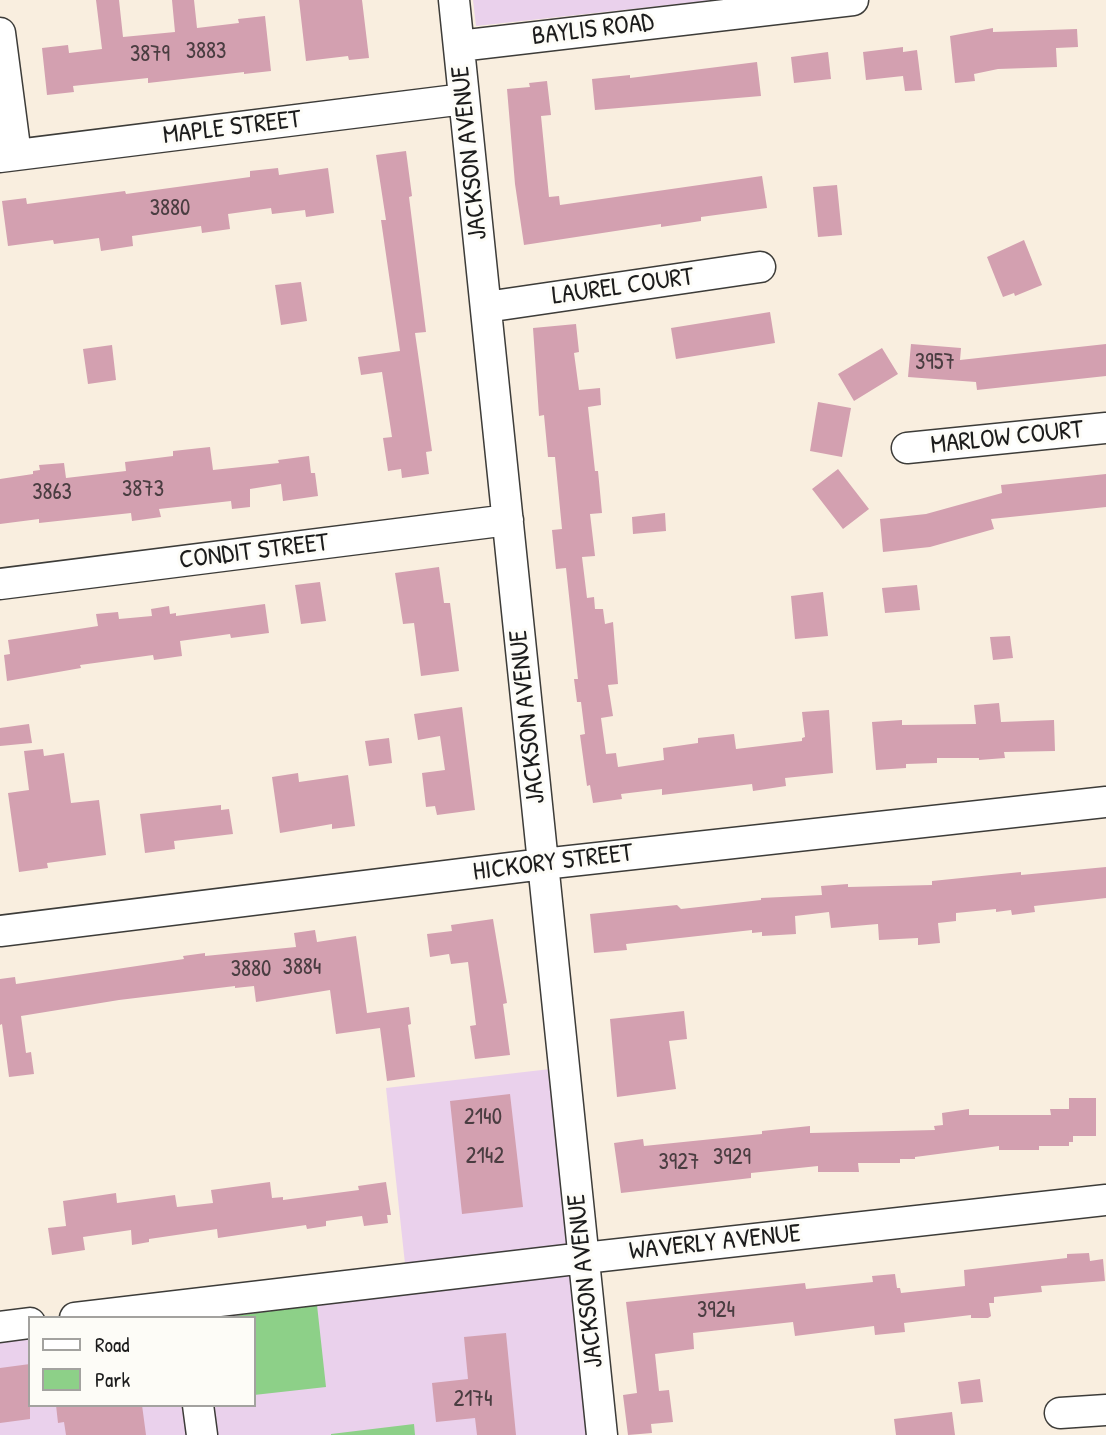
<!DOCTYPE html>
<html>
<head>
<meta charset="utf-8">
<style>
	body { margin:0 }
	#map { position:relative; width:1106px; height:1435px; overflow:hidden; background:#f9eedf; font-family:"Patrick Hand",sans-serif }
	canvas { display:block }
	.legend { position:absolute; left:28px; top:1316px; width:228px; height:91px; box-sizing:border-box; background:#fdfcf7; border:2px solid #a3a29f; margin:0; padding:9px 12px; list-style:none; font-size:21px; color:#1c1c1c }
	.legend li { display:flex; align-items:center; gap:14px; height:35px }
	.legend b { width:35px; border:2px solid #a3a29f }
</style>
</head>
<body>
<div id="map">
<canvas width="1106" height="1435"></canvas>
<ul class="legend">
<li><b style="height:9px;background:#fff"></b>Road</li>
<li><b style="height:19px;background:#8dd088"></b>Park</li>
</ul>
</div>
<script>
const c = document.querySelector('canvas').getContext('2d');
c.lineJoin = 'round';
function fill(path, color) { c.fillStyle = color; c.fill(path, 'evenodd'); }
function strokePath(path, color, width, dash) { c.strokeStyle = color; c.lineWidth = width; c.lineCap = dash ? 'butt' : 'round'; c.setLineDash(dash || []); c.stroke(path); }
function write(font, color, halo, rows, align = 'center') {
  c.font = font + ' "Patrick Hand",sans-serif'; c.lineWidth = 6; c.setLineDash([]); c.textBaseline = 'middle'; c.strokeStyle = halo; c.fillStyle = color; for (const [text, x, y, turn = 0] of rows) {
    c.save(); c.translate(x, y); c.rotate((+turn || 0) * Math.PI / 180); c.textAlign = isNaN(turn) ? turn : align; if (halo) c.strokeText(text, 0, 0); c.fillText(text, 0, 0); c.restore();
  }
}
const built = new Path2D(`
	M473 0H715L476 26Z
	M559 1068 599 1435H0V1324L30 1321V1405H254V1318H52L406 1273 386 1088Z`);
const green = new Path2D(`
	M317 1305 326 1387 254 1395V1318H219Z
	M414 1424 415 1435H331V1434Z`);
const building = new Path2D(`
	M96 0H119L123 37 175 32 172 0H194L197 28 239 23 238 19 265 16 271 71 244 74V72L148 83V78L73 86 74 92 47 95 42 48 68 45 69 53 102 49Z
	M299 0H362L369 58 349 60 348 56 306 61Z
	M993 28V32L1077 29 1078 47 1056 48 1057 67 998 69 974 74 975 81 955 83 950 36Z
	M903 47V52L917 50 922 90 905 91 903 76 866 80 863 52Z
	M828 52 831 79 794 83 791 57Z
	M757 62 761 96 595 110 592 79 630 75V78Z
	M547 81 551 115 541 116 549 197 559 196 560 205 762 176 767 208 701 217V221L661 227V224L524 245 515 184 507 89 530 87 529 83Z
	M406 151 412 196 409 197 426 332 415 333 432 451 426 452 429 474 402 478 401 469 388 471 383 438 392 437 382 372 361 375 358 357 400 351 381 220H386L376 155Z
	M278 168 279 175 328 168 334 213 306 217 305 210 272 214 271 208 228 214 230 229 202 233 201 226 132 236 133 246 101 251 99 238 54 244 53 240 8 246 2 201 26 198 27 204 125 191 126 194 250 177V171Z
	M837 185 842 235 818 237 813 187Z
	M1024 240 1042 285 1015 296 1014 293 1003 297 987 257Z
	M301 282 307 321 281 325 275 285Z
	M770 312 775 343 676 359 671 328Z
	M576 324 579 352 574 353 579 390 600 388 601 405 588 407 595 471H598L602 513 590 514 595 556 582 557 587 598 594 597 595 609H603L605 624 613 622 618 684 608 685 613 716 601 718 606 754 616 753 618 767 664 760 663 748 698 743V738L734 734 736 749 802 741V738L805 737 802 712 829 710 833 773 785 778 786 786 753 791 752 784 662 795V789L621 794 622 799 593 803 590 785 587 786 580 735 585 734 581 702H577L574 679H578L566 568 556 569 552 530 562 529 555 457H548L544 415 539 416 533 328Z
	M911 344 961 348 960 360 1106 344V376L977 390 976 382 908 377Z
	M112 345 116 380 88 384 83 349Z
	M882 348 898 374 854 401 838 374Z
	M818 402 851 408 842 457 810 451Z
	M210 447 213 470 279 463 278 460 309 456 311 473H315L318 496 283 501 281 484 250 489V507L232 509 231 501 159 509 161 517 132 521 131 513 39 523V519L0 524V479L33 474V471L40 470 39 465 64 463 66 478 126 471 125 462 173 456V451Z
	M838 469 869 509 843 529 812 489Z
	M1106 474V507L991 519 994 529 930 547 883 552 880 519 926 514 1002 493 1001 485Z
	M665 513 666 531 633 534 632 517Z
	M439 567 444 603H450L459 671 421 676 414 623 403 624 395 573Z
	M320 582 326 621 301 624 295 585Z
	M917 585 920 610 885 613 882 588Z
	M823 592 828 636 795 639 791 596Z
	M265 604 269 633 231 638 230 634 180 641 182 656 154 660 153 655 80 665 81 668 7 681 4 655 10 654 8 640 98 626 96 614 118 612 119 619 152 616 151 609 169 606 170 614 176 613V616Z
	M1010 636 1013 658 993 660 990 637Z
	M999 703 1001 722 1054 720 1055 751 1004 752 1005 758 979 760V758H937V763L906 764V768L876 770 872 722 902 720V725L976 724 974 705Z
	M462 707 475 810 437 815 435 806 426 807 422 773 445 770 440 736 418 740 414 714Z
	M29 724 32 743 0 746V728Z
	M389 738 392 763 369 766 365 741Z
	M43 749 44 756 64 753 71 803 99 800 106 855 47 863 48 868 19 872 8 793 29 790 24 751Z
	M298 773 299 782 348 775 355 826 332 829V824L280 833 272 777Z
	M221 805V810L229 809 233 834 174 841 175 849 145 853 140 814Z
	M1106 867V898L1034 906 1035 912 1012 915 1011 910 996 912V909L956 913V921L938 923 940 943 918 945V938L879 940 878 924 831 928 829 912 795 916 796 934 762 936V932L752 933V930L626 944 627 950 594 953 590 914 677 905 681 909 761 900V898L822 895 821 886 848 884V887L932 885V881L1021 872V875Z
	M493 919 507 1003 503 1004 510 1055 475 1059 470 1026 476 1025 468 962 451 964 449 954 430 957 427 934 452 931 451 925Z
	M315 930 317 942 356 936 367 1013 409 1007 411 1024 408 1025 415 1077 387 1081 380 1028 336 1034 330 990 256 1002 254 986 235 988V986L119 1000 21 1016 26 1053 31 1052 34 1074 9 1077 2 1024 0 1025V979L15 977 16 984 184 959 183 956 205 953V956L296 947 294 933Z
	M684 1011 687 1039 669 1041 676 1089 617 1097 610 1019Z
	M510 1094 523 1207 462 1214 450 1101Z
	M1069 1098H1096V1136H1073V1142H1069V1146H1039V1150H999V1146L915 1157V1159H900V1163H858L859 1172H818V1166L751 1173V1178L621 1193 614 1143 643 1139 644 1146 762 1134V1131L810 1126V1133L935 1130 934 1126 943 1125 942 1113 969 1109V1115H1051L1050 1109H1069Z
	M270 1182 272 1198 283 1197V1200L359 1190 358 1186 386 1182 391 1215H387L388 1223 364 1226 362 1216 326 1221V1226L307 1229 306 1225 218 1238 217 1229 149 1239V1242L132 1245 131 1230 83 1237 85 1250 52 1255 48 1228 66 1226 63 1201 116 1193 117 1203 175 1195 177 1207 213 1203 211 1190Z
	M1089 1253 1090 1261 1103 1259 1105 1281 1041 1286 1042 1292 994 1297V1303H989L991 1316 988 1318H971V1315L904 1323 905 1332 875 1335 874 1326 795 1336 793 1322 693 1333 694 1349 655 1354 659 1391 669 1390 673 1422 651 1424 652 1433 628 1435 623 1395 637 1393 626 1302 805 1283 806 1289 873 1282 872 1276 895 1274 897 1288H900L901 1293 965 1286 964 1270 1067 1258V1254Z
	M506 1333 516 1435H477L475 1418 436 1422 432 1383 468 1379 464 1337Z
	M30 1364V1419L0 1423V1368Z
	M980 1379 983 1402 961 1404 958 1382Z
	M56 1405H142L146 1435H66L64 1422 58 1423Z
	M952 1412 955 1435H896L894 1419Z`);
const minor = new Path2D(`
	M454 0 602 1435
	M0 33 16 155
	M459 46 853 0
	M0 157 464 99
	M486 307 760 267
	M907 448 1106 428
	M0 584 508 520
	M0 931 543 864 1106 802
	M75 1318 584 1258 1106 1200
	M0 1327 30 1323
	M198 1405 202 1435
	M1060 1413 1106 1410`);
const numberNames = [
	["3883",206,52],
	["3879",150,55],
	["3880",170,209],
	["3957",935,363],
	["3873",143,490],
	["3863",52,493],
	["3884",302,968],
	["3880",251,970],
	["2140",483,1118],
	["2142",485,1157],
	["3929",732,1158],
	["3927",679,1163],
	["3924",716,1311],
	["2174",473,1400]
];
const streetNames = [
	["BAYLIS ROAD",593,30,-7],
	["MAPLE STREET",232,128,-7],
	["JACKSON AVENUE",470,153,-96],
	["LAUREL COURT",623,287,-8],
	["MARLOW COURT",1007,438,-6],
	["CONDIT STREET",254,552,-7],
	["JACKSON AVENUE",528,717,-96],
	["HICKORY STREET",553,863,-7],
	["WAVERLY AVENUE",715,1243,-6],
	["JACKSON AVENUE",586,1281,-96]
];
fill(built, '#ead1ec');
fill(green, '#8dd088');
fill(building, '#d3a0b0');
strokePath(minor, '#3d3c39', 33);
strokePath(minor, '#fff', 30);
write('23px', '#4a3d41', null, numberNames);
write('26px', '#1c1c1c', '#fdfcf7', streetNames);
</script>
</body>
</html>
